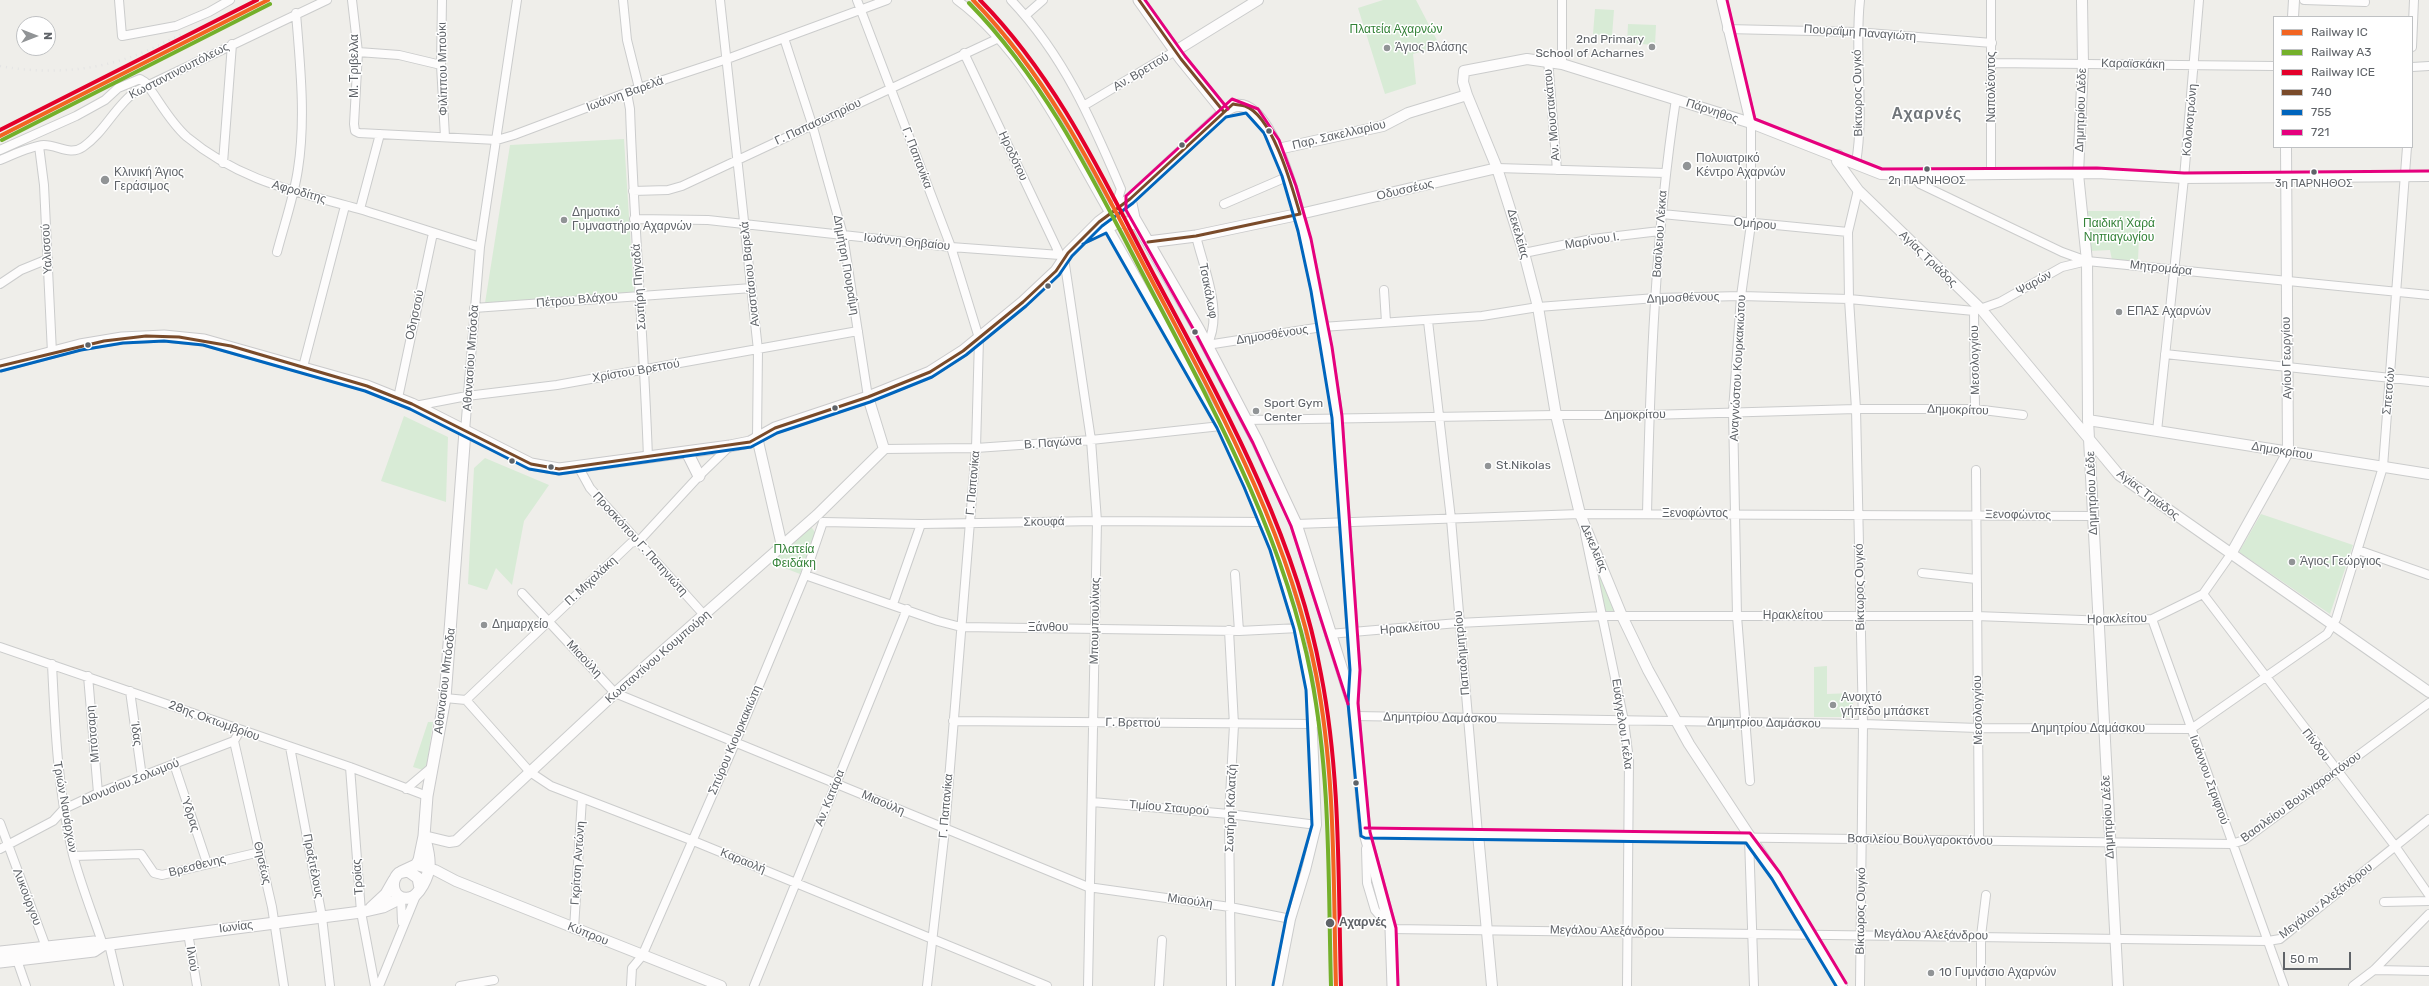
<!DOCTYPE html>
<html>
<head>
<meta charset="utf-8">
<style>
	body { margin:0 }
	#map { position:relative; width:2429px; height:986px; overflow:hidden; background:#efeeea; font-family:Rubik,sans-serif }
	canvas { display:block }
	.legend { position:absolute; left:2273px; top:16px; width:140px; height:132px; box-sizing:border-box; background:#fff; border:1px solid #bfc1c3; margin:0; padding:5px 7px; list-style:none; font-size:12px; color:#5f6368 }
	.legend li { display:flex; align-items:center; gap:8px; height:20px }
	.legend b { width:20px; border:1px solid #bfc1c3 }
	.north { position:absolute; left:16px; top:16px; width:40px; height:40px; box-sizing:border-box; background:#fff; border:1px solid #bfc1c3; border-radius:50%; rotate:90deg; font-size:11px; font-weight:700; line-height:16px; text-align:center; color:#5f6368 }
	.north::after { content:''; display:block; margin:auto; width:14px; height:18px; background:#919496; clip-path:polygon(50% 0,100% 100%,50% 72%,0 100%) }
	.scale { position:absolute; left:2283px; top:952px; width:68px; height:18px; box-sizing:border-box; border:2px solid #5f6368; border-top:0; padding-left:5px; font-size:12px; line-height:14px; white-space:nowrap; color:#5f6368; -webkit-text-stroke:3px #fff; paint-order:stroke }
</style>
</head>
<body>
<div id="map">
<canvas width="2429" height="986"></canvas>
<ul class="legend">
<li><b style="height:5px;background:#f26522"></b>Railway IC</li>
<li><b style="height:5px;background:#74b02b"></b>Railway A3</li>
<li><b style="height:5px;background:#e4002b"></b>Railway ICE</li>
<li><b style="height:5px;background:#7a4b2a"></b>740</li>
<li><b style="height:5px;background:#0065bd"></b>755</li>
<li><b style="height:5px;background:#e5007d"></b>721</li>
</ul>
<div class="north">N</div>
<div class="scale">50 m</div>
</div>
<script>
const c = document.querySelector('canvas').getContext('2d');
c.lineJoin = 'round';
function fill(path, color) { c.fillStyle = color; c.fill(path, 'evenodd'); }
function strokePath(path, color, width, dash) { c.strokeStyle = color; c.lineWidth = width; c.lineCap = dash ? 'butt' : 'round'; c.setLineDash(dash || []); c.stroke(path); }
function write(font, color, halo, rows, align = 'center') {
  c.font = font + ' Rubik,sans-serif'; c.lineWidth = 3; c.setLineDash([]); c.textBaseline = 'middle'; c.strokeStyle = halo; c.fillStyle = color; for (const [text, x, y, turn = 0] of rows) {
    c.save(); c.translate(x, y); c.rotate((+turn || 0) * Math.PI / 180); c.textAlign = isNaN(turn) ? turn : align; if (halo) c.strokeText(text, 0, 0); c.fillText(text, 0, 0); c.restore();
  }
}
const green = new Path2D(`
	M1383 0H1416L1440 46 1413 54 1416 84 1385 94 1358 8Z
	M1595 9 1614 10 1612 36 1593 34Z
	M1628 24 1656 25 1655 45 1627 43Z
	M624 139 634 294 485 303 510 145Z
	M2088 211H2140L2138 261 2112 260 2110 250 2089 251Z
	M1130 228 1135 231 1141 242 1129 249 1122 236 1124 231Z
	M404 416 448 437 446 502 381 481Z
	M485 458 549 485 524 521 512 585 496 568 487 590 468 584 474 468Z
	M2261 514 2353 545 2330 614 2239 552Z
	M806 527 812 528 817 535 800 574 769 562Z
	M1592 552 1618 614H1606Z
	M1827 666V694L1853 693V717H1814V667Z
	M428 722H433L427 764 423 770 413 767Z`);
const minor = new Path2D(`
	M119 0 122 36 176 26 209 12 230 0
	M352 0 358 52 354 124 355 131 359 133 497 140 514 135 639 88 727 59 887 0
	M442 0 441 65 445 137
	M623 0 627 40 639 88
	M720 0 758 350 757 437
	M857 0 951 247 979 338 976 448 945 829 927 986
	M957 0C1025 50 1068 142 1110 214
	M1011 0C1064 56 1091 119 1121 189L1115 209
	M1562 0V64
	M2304 0 2365 2
	M1026 15 1043 0
	M1727 29 1856 32 1992 43
	M784 38 812 124 843 235 868 397
	M2412 47 2414 0
	M358 52 399 55 441 65
	M964 53 1060 255 1064 258 1091 440 1097 521 1088 986
	M1548 60 1557 170
	M1992 63 2274 66
	M2412 67 2429 66
	M627 93 630 109C634 225 644 341 648 458
	M1085 105 1177 50
	M39 146 44 185 52 353
	M0 150 76 116 105 100 118 88 140 79 145 82C159 100 169 121 187 137 240 181 295 191 359 209 399 221 440 235 480 247
	M0 160C13 155 30 146 44 145 58 145 70 156 83 147 104 133 115 106 136 91L327 0
	M223 163 232 44
	M1856 163C1865 109 1854 54 1860 0
	M1497 168 1665 173
	M1991 174V0
	M1912 175 1920 184 2062 252 2087 261 2429 295
	M1858 190 1848 232 1849 299 1856 409 1863 724 1860 986
	M633 191 668 190 682 186 999 38
	M1224 204 1289 176
	M360 209 380 134
	M1662 214 1848 232
	M634 219 708 220 951 247 1060 255
	M1108 227 1221 426 1249 485 1275 548 1299 628 1311 689 1317 825 1306 870 1291 919 1278 986
	M1196 236C1204 270 1224 313 1207 345
	M277 252C284 225 294 197 298 169 306 118 300 64 296 13
	M1524 253 1592 239 1660 231
	M0 284 21 270 48 259
	M1384 290 1386 322
	M474 308 752 288
	M1974 311 1975 409
	M1428 321 1451 519 1478 834 2232 844 2244 840 2429 703
	M1207 345 1322 327 1482 316 1538 307 1656 298 1741 296 1849 299 1974 311 2000 302 2062 267 2087 261
	M2165 354 2429 382
	M303 367 345 206
	M398 398 433 233
	M415 406 467 396 557 385 858 331
	M1246 420 1556 415H1649L1856 409H1975L2023 415
	M465 431 480 247 517 0
	M2157 431 2184 178 2199 0
	M884 449 976 448 1091 440 1221 426
	M579 468 590 488 705 616
	M1976 470 1979 841
	M1647 514C1650 375 1655 236 1676 99
	M823 522 921 524 1097 521 1265 522
	M1296 524 1580 514 2093 516
	M1585 534 1624 721 1629 760 1627 986
	M2358 550 2429 575
	M1922 573 1976 579
	M1235 574 1239 631
	M805 575 938 621 961 627 1239 631 1299 628
	M522 593 615 693 1088 887 1230 907 1291 919
	M2203 594 2395 846 2429 895
	M893 604 921 524
	M2152 619 2284 986
	M1229 630 1234 725 1229 814 1231 986
	M1329 634 1458 623 1603 616H1976L2108 621 2152 619 2203 594 2231 554
	M0 647 350 767 427 796
	M52 664C55 729 58 792 73 855 81 885 93 915 103 945
	M88 676 98 793
	M130 691 142 777
	M445 698 466 700 631 543 639 541 699 476 730 446
	M466 700 530 772 551 786 691 840 1047 986
	M1354 716 1863 724 1978 728 2191 729 2327 634 2336 619 2383 467 2407 147
	M953 721 1314 724
	M234 741 272 907 284 986
	M290 747 322 917 330 986
	M174 764 207 863
	M350 767 361 912 375 986
	M1750 781 1737 616 1733 411 1741 296 1751 224V123
	M406 789 432 767
	M1092 802 1229 814 1317 825
	M0 823 46 947
	M1749 838 1754 986
	M0 849 53 821 64 809 98 793 234 741 240 731
	M1366 849 1367 883 1375 910 1391 929 2268 941 2280 939 2429 819
	M74 856 141 854 154 873 162 875 260 852
	M401 898 402 922
	M2384 902 2429 901
	M574 929 582 798
	M188 933 197 986
	M109 944 119 986
	M17 960 26 986
	M2374 970 2429 971
	M379 986 417 893
	M460 986 494 980
	M631 986 632 968 642 956 736 741 805 575 823 522
	M754 986 907 609
	M1159 986 1162 940
	M1981 986V936L1986 895
	M2353 986 2374 970 2429 914`);
const tertiary = new Path2D(`
	M1722 0 1751 123
	M2082 0 2083 64 2078 174 2087 261 2088 420 2118 986
	M2293 17 2294 0
	M1177 50 1258 0
	M1278 149 1383 126 1408 113 1467 95
	M1838 155 1837 161 1858 190 1981 309 2119 475 2429 692
	M1300 214 1497 168
	M2088 420 2429 474
	M757 437 782 546
	M2231 554 2288 452 2286 147
	M1365 833 1478 834 1492 986
	M424 836 449 842 456 841 615 693 817 515 884 449 868 397
	M416 865 435 870 456 881 721 986
	M1842 986 1776 876 1689 744 1648 670 1622 616 1580 514 1556 415 1538 307 1524 253 1497 168 1467 95 1463 82 1464 71 1527 59 1562 64 1751 123 1881 174 1912 175 2097 173 2184 178 2429 176`);
const secondary = new Path2D(`
	M1139 0 1181 59 1224 112
	M1130 199 1134 218 1199 330 1257 441 1296 524 1351 699
	M1088 236 1119 222 1137 224
	M1148 242 1196 236 1300 214
	M0 366 80 345 122 338 164 336 204 340 367 386 412 404 531 464 559 469 730 446 750 442 775 428 868 397 930 372 963 351 1023 302 1056 271 1068 253 1099 222 1130 199 1224 112C1289 55 1332 382 1337 417L1355 670 1353 703 1365 833 1391 929 1393 986
	M688 454 699 476
	M401 872 416 865 419 860 424 836 427 796 445 698 465 431
	M420 888 418 878 408 871 399 873C389 882 393 901 409 898 419 897 429 875 429 866 430 857 427 847 425 839
	M371 908 386 894 394 880
	M0 952 94 942 103 945 361 912 383 907 401 898
	M0 962 94 951 103 945`);
const rail = new Path2D(`
	M0 66C49 75 98 71 144 52 158 46 170 39 183 34`);
const bus1 = new Path2D(`
	M1139 0 1181 59 1224 112
	M1148 242 1196 236 1300 214
	M0 366 104 341 146 336 179 337 231 346 367 386 412 404 531 464 559 469 750 442 775 428 868 397 930 372 963 351 1023 302 1056 271 1068 253 1099 222 1130 199 1233 104C1237 105 1242 105 1245 106 1273 116 1292 187 1300 214`);
const bus2 = new Path2D(`
	M1083 244 1106 233 1217 428 1244 487 1270 550 1294 629 1306 690 1312 825 1286 918 1273 985
	M1 371 81 350 123 343 164 341 203 345 365 391 410 409 529 469 559 474 751 447 777 433 870 402 932 377 966 355 1026 306 1059 275 1072 256 1102 226 1133 203 1226 117 1246 113 1264 133 1282 176 1298 231 1311 291 1332 418 1350 670 1348 703 1361 836 1365 838 1746 843 1772 879 1836 986`);
const bus3 = new Path2D(`
	M1145 0 1185 56 1228 109
	M1727 0 1755 119 1882 169 2097 168 2184 173 2429 171
	M1348 704 1291 526 1253 443 1195 332 1126 210V196L1232 99 1258 109 1279 140 1296 186 1311 239 1332 347 1342 416 1360 670 1358 703 1370 832 1396 928 1398 986
	M1365 828 1750 833 1780 873 1846 983`);
const rail1 = new Path2D(`
	M973 0C1052 81 1100 182 1152 281 1218 406 1289 534 1316 674 1336 776 1333 882 1336 986
	M0 136 268 0`);
const rail2 = new Path2D(`
	M969 3C1048 84 1096 185 1148 284 1213 408 1284 536 1311 675 1331 777 1328 882 1331 986
	M2 140 270 4`);
const rail3 = new Path2D(`
	M980 0C1058 79 1104 180 1155 277 1222 403 1295 532 1321 674 1341 776 1338 882 1341 986
	M0 130 257 0`);
const markers = [
	[1652,47,4,"#919496"],
	[1387,48,4,"#919496"],
	[1269,131,3.5,"#5f6368"],
	[1182,145,3.5,"#5f6368"],
	[1687,166,5,"#919496"],
	[1927,169,3.5,"#5f6368"],
	[2314,172,3.5,"#5f6368"],
	[105,180,5,"#919496"],
	[564,220,4,"#919496"],
	[1048,286,3.5,"#5f6368"],
	[2119,312,4,"#919496"],
	[1195,332,3.5,"#5f6368"],
	[88,345,3.5,"#5f6368"],
	[835,408,3.5,"#5f6368"],
	[1256,411,4,"#919496"],
	[512,461,3.5,"#5f6368"],
	[1488,466,4,"#919496"],
	[551,467,3.5,"#5f6368"],
	[2292,562,4,"#919496"],
	[484,625,4,"#919496"],
	[1833,705,4,"#919496"],
	[1356,783,3.5,"#5f6368"],
	[1330,923,5,"#5f6368"],
	[1931,973,4,"#919496"]
];
const busNames = [
	["2η ΠΑΡΝΗΘΟΣ",1927,181],
	["3η ΠΑΡΝΗΘΟΣ",2314,184]
];
const parkNames = [
	["Πλατεία Αχαρνών",1396,30],
	["Παιδική Χαρά",2119,224],
	["Νηπιαγωγίου",2119,238],
	["Πλατεία",794,550],
	["Φειδάκη",794,564]
];
const streetNames = [
	["Πουραΐμη Παναγιώτη",1860,33,4],
	["Καραϊσκάκη",2133,64,1],
	["Μ. Τριβελλα",355,66,-90],
	["Φιλίππου Μπούκι",443,69,-91],
	["Κωσταντινουπόλεως",179,71,-27],
	["Αν. Βρεττού",1141,72,-31],
	["Ναπολέοντος",1992,87,-90],
	["Βίκτωρος Ουγκό",1858,93,-91],
	["Ιωάννη Βαρελά",625,94,-20],
	["Δημητρίου Δέδε",2081,110,-88],
	["Πάρνηθος",1712,111,18],
	["Αν. Μουστακάτου",1552,115,-95],
	["Κολοκοτρώνη",2190,120,-85],
	["Γ. Παπασωτηρίου",818,122,-25],
	["Παρ. Σακελλαρίου",1339,135,-13],
	["Ηροδότου",1013,156,65],
	["Γ. Παπανίκα",917,158,69],
	["Οδυσσέως",1405,190,-13],
	["Αφροδίτης",299,192,16],
	["Ομήρου",1755,224,5],
	["Δεκελείας",1518,234,74],
	["Βασίλειου Λέκκα",1660,234,-86],
	["Μαρίνου Ι.",1592,241,-9],
	["Ιωάννη Θηβαίου",907,242,6],
	["Υαλισσού",47,249,-93],
	["Αγίας Τριάδος",1928,259,44],
	["Δημήτρη Πουραΐμη",846,265,80],
	["Μητρομάρα",2161,268,6],
	["Αναστάσιου Βαρελά",750,274,-96],
	["Ψαρών",2034,283,-29],
	["Σωτήρη Πηγαδά",639,287,-94],
	["Τσακάλωφ",1208,291,79],
	["Δημοσθένους",1683,298,-2],
	["Πέτρου Βλάχου",577,300,-5],
	["Οδησσού",415,315,-78],
	["Δημοσθένους",1272,335,-9],
	["Αθανασίου Μπόσδα",471,358,-86],
	["Αγίου Γεωργίου",2287,358,-91],
	["Μεσολογγίου",1975,360,-91],
	["Αναγνώστου Κουρκακιώτου",1738,368,-87],
	["Χρίστου Βρεττού",636,371,-10],
	["Σπετσών",2389,391,-85],
	["Δημοκρίτου",1958,410,2],
	["Δημοκρίτου",1635,415,-1],
	["Β. Παγώνα",1053,443,-4],
	["Δημοκρίτου",2282,451,9],
	["Γ. Παπανίκα",973,483,-85],
	["Δημητρίου Δέδε",2092,493,-92],
	["Αγίας Τριάδος",2148,495,37],
	["Ξενοφώντος",1695,514],
	["Ξενοφώντος",2018,515,1],
	["Σκουφά",1044,522,-1],
	["Προσκόπου Γ. Πατηνιώτη",640,544,48],
	["Δεκελείας",1594,548,67],
	["Π. Μιχαλάκη",591,581,-43],
	["Βίκτωρος Ουγκό",1860,587,-91],
	["Ηρακλείτου",1793,616],
	["Ηρακλείτου",2117,619,-1],
	["Μπουμπουλίνας",1095,621,-89],
	["Ξάνθου",1048,628],
	["Ηρακλείτου",1410,628,-5],
	["Παπαδημητρίου",1462,653,-95],
	["Κωσταντίνου Κουμπούρη",658,657,-41],
	["Μιαούλη",584,659,47],
	["Αθανασίου Μπόσδα",445,681,-83],
	["Μεσολογγίου",1978,710,-91],
	["Δημητρίου Δαμάσκου",1440,718,1],
	["28ης Οκτωμβρίου",214,721,20],
	["Γ. Βρεττού",1133,723,1],
	["Δημητρίου Δαμάσκου",1764,723,1],
	["Ευάγγελου Γκέλα",1622,724,82],
	["Δημητρίου Δαμάσκου",2088,729],
	["Μπότσαρη",93,734,-95],
	["Ίδας",136,734,82],
	["Σπύρου Κιουρκακιώτη",735,740,-67],
	["Πίνδου",2316,745,52],
	["Ιωάννου Στριφτού",2209,780,70],
	["Διονυσίου Σολωμού",130,782,-22],
	["Βασιλείου Βουλγαροκτόνου",2301,797,-36],
	["Αν. Κατάρα",830,798,-68],
	["Μιαούλη",883,803,23],
	["Γ. Παπανίκα",946,806,-85],
	["Τριών Ναυάρχων",65,807,80],
	["Τιμίου Σταυρού",1169,808,5],
	["Σωτήρη Καλατζή",1231,808,-88],
	["Ύδρας",190,814,72],
	["Δημητρίου Δέδε",2108,817,-93],
	["Βασιλείου Βουλγαροκτόνου",1920,840,1],
	["Καραολή",743,861,22],
	["Θησέως",262,863,77],
	["Γκρίτση Αντώνη",578,863,-86],
	["Βρεσθενης",197,866,-14],
	["Πραξιτέλους",313,866,79],
	["Τροίας",358,877,-94],
	["Λυκούργου",27,897,69],
	["Μιαούλη",1190,901,8],
	["Μεγάλου Αλεξάνδρου",2326,901,-38],
	["Βίκτωρος Ουγκό",1861,911,-89],
	["Ιωνίας",236,927,-7],
	["Μεγάλου Αλεξάνδρου",1607,931,1],
	["Κύπρου",588,934,22],
	["Μεγάλου Αλεξάνδρου",1931,935,1],
	["Ιλιού",192,959,81]
];
const poiNames = [
	["2nd Primary",1644,40,"right"],
	["School of Acharnes",1644,54,"right"],
	["Άγιος Βλάσης",1395,48],
	["Πολυιατρικό",1696,159],
	["Κέντρο Αχαρνών",1696,173],
	["Κλινική Άγιος",114,173],
	["Γεράσιμος",114,187],
	["Δημοτικό",572,213],
	["Γυμναστήριο Αχαρνών",572,227],
	["ΕΠΑΣ Αχαρνών",2127,312],
	["Sport Gym",1264,404],
	["Center",1264,418],
	["St.Nikolas",1496,466],
	["Άγιος Γεώργιος",2300,562],
	["Δημαρχείο",492,625],
	["Ανοιχτό",1841,698],
	["γήπεδο μπάσκετ",1841,712],
	["10 Γυμνάσιο Αχαρνών",1939,973]
];
const stopNames = [
	["Αχαρνές",1339,923]
];
const districtNames = [
	["Αχαρνές",1927,114]
];
fill(green, '#d8ebd6');
strokePath(minor, '#cbcccc', 10);
strokePath(tertiary, '#cbcccc', 12);
strokePath(secondary, '#cacacb', 13);
strokePath(minor, '#fdfcfc', 8);
strokePath(tertiary, '#fdfcfc', 10);
strokePath(secondary, '#fdfcfc', 11);
strokePath(rail, '#e4e4e4', 2.5, [1, 5]);
strokePath(bus1, '#7a4b2a', 3);
strokePath(bus2, '#0065bd', 3);
strokePath(bus3, '#e5007d', 3);
strokePath(rail1, '#f26522', 4);
strokePath(rail2, '#74b02b', 4);
strokePath(rail3, '#e4002b', 4);
for (const [x, y, r, color] of markers) { const dot = new Path2D(); dot.arc(x, y, r, 0, 2 * Math.PI); c.fillStyle = color; c.fill(dot); strokePath(dot, '#fff', 1.5); }
write('11px', '#5f6368', '#fff', busNames);
write('12px', '#348238', '#fff', parkNames);
write('12px', '#5f6368', '#fff', streetNames);
write('12px', '#5f6368', '#fff', poiNames, 'left');
write('bold 12px', '#5f6368', '#fff', stopNames, 'left');
c.letterSpacing = '1px';
write('bold 16px', '#70757a', '#fff', districtNames);
c.letterSpacing = '0px';
</script>
</body>
</html>
